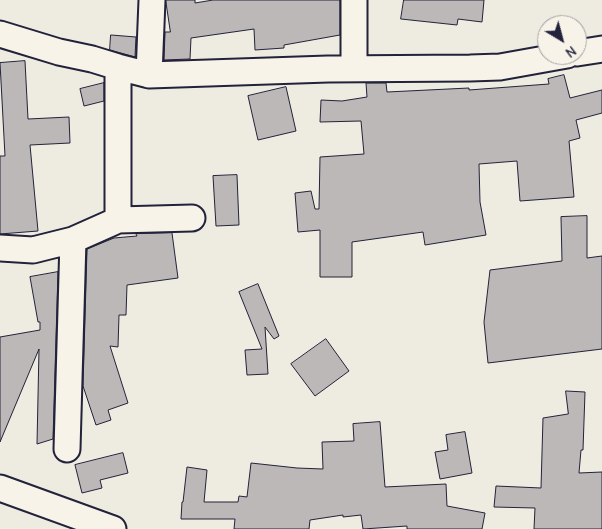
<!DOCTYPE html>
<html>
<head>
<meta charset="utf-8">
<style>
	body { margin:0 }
	#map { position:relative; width:602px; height:529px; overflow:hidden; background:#eeebe1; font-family:"Comic Neue",sans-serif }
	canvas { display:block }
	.north { position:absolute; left:537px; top:15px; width:50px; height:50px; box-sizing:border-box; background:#f7f3e8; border:1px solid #a29fa3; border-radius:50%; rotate:143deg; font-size:14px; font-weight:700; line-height:20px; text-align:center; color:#22223b }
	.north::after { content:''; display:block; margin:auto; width:18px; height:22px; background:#22223b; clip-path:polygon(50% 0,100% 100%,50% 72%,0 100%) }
</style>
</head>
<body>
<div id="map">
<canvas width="602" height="529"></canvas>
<div class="north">N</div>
</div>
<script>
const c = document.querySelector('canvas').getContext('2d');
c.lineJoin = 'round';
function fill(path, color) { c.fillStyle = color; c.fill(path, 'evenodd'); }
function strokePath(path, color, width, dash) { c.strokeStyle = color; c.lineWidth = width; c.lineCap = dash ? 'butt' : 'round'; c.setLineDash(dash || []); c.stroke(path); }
const building = new Path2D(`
	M166 0H195V3L213 0H340V35L284 45V48L255 50 254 29 191 38 190 59 164 60 165 32H170Z
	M404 0H484L482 22 458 19 457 25 401 19Z
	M111 35 136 37 135 57 110 50Z
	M25 61 28 119 69 117 70 143 30 145 38 231 0 234V156H5L0 63Z
	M564 75 570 98 602 90V113L576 120 580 138 569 141 574 197 520 201 517 161 479 164 480 202 486 235 425 245 423 232 352 242V277H320V230L298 232 295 193 311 191 315 209H319L320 157 364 154 361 121 320 122 321 100 342 101 367 97 366 83H386L387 92 469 88V90L549 84 548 79Z
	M104 83V101L84 106 80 89Z
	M286 87 296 131 258 140 248 96Z
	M237 175 239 225 216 226 213 176Z
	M587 216V258L602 256V349L488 363 484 322 490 270 562 261 561 217Z
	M172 233 178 278 127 285 126 315H119L118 347 110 346 128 403 108 410 111 420 96 425 83 386 87 249 114 238 137 236 136 234Z
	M58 272 53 439 37 444 39 349 0 442V337L40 330V322H38L30 277Z
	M258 284 279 336 274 339 265 327 268 374 247 375 245 350 262 349 239 292Z
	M326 339 349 371 315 396 291 364Z
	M566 391 585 392 583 450H581L579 473 602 472V529H534L535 508 494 507 496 486 541 488 543 418 568 414Z
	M380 422 385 487 446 484 447 506 485 513 482 529H407V526L363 529 361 515 343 517V515L310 520 309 529H234L235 519H181L182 502H183L187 467 207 470 204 502H238L239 496 247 497 251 463 297 468 323 469 322 442 354 441 353 424Z
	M465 432 472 473 440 479 435 452 448 450 446 435Z
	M123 453 128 473 100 480 102 488 82 493 75 465Z`);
const street = new Path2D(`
	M354 0V69
	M0 34 59 52 92 59 118 67 149 75 328 69 470 68 500 67 567 55
	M577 53 602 49
	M118 67V220
	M149 75 152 0
	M0 248 33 250 73 240 118 220 192 218
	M67 449 73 240
	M0 488 113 529`);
fill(building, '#bbb8b7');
strokePath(building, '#22223b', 1);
strokePath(street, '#22223b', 29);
strokePath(street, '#f7f3e8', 25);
</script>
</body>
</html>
